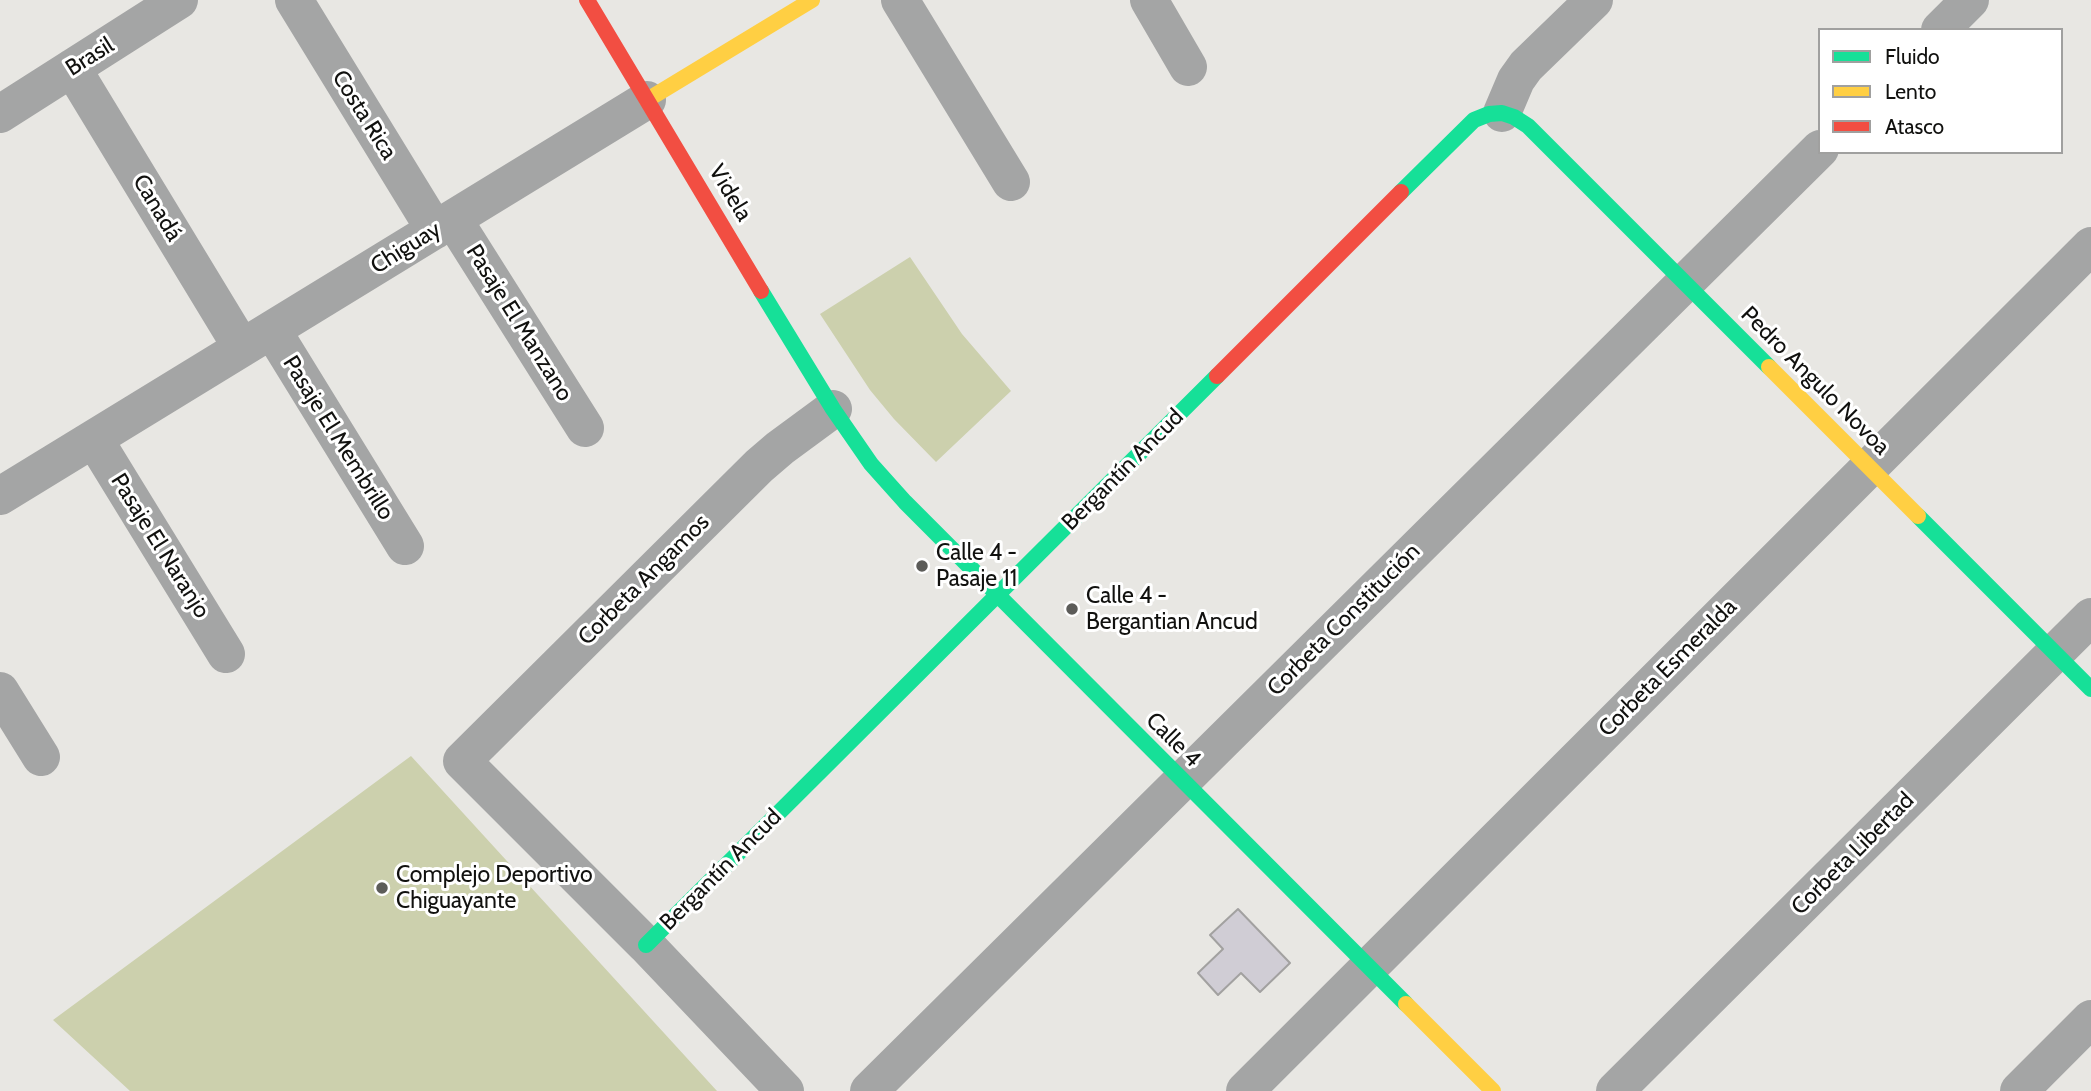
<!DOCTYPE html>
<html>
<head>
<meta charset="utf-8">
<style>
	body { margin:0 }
	#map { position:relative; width:2091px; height:1091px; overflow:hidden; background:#e8e7e3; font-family:Cabin,sans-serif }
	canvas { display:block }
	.legend { position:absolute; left:1818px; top:28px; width:245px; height:126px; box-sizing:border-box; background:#fff; border:2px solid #a0a09f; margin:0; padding:9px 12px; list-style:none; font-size:21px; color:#11110f }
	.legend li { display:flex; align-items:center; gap:14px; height:35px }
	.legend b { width:35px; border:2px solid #a0a09f }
</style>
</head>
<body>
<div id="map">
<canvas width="2091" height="1091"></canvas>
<ul class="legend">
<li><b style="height:9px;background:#16e098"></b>Fluido</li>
<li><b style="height:9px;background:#ffcf43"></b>Lento</li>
<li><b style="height:9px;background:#f24e42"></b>Atasco</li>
</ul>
</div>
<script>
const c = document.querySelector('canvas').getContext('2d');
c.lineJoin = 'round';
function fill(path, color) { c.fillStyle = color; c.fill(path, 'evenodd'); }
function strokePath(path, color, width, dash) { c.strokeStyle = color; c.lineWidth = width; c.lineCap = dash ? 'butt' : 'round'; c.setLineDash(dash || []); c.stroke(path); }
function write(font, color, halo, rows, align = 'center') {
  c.font = font + ' Cabin,sans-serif'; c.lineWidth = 6; c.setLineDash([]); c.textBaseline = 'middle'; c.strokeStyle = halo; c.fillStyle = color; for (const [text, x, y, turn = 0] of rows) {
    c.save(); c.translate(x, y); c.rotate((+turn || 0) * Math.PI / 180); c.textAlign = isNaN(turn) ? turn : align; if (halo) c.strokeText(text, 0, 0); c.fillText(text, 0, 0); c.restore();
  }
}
const green = new Path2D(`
	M910 257 962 334 1011 391 936 462 894 419 870 390 820 314Z
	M411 756 717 1091H130L53 1020Z`);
const building = new Path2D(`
	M1238 909 1290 963 1260 992 1241 973 1218 995 1198 973 1223 949 1210 935Z`);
const street = new Path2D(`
	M294 0 435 230
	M900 0 1011 182
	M1149 0 1188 67
	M1940 30 1970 0
	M72 68 242 348
	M1502 113 1516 80 1526 66 1594 0
	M0 114 179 0
	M453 219 585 428
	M272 330 405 546
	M94 439 226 654
	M0 496 647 100
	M0 691 41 757
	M785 1091 646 945 462 761 759 466 780 448 833 409
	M869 1091 1820 149
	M1245 1091 2091 246
	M1615 1091 2091 617
	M2019 1091 2091 1019`);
const fast = new Path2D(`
	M1401 192 1474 120 1489 114 1502 113 1514 117 1528 126 1769 367
	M761 291 833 409 871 464 905 502 1406 1004
	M1918 516 2091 689
	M646 945 1217 376`);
const slow = new Path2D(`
	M647 100 812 0
	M1769 367 1918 516
	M1406 1004 1493 1091`);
const jam = new Path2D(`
	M587 0 761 291
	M1217 376 1401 192`);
const markers = [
	[922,566,7,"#5c5c59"],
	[1072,609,7,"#5c5c59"],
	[382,888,7,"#5c5c59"]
];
const streetNames = [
	["Brasil",90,57,-32],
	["Costa Rica",364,115,58],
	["Videla",730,193,59],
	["Canadá",157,208,59],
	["Chiguay",406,248,-32],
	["Pasaje El Manzano",519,323,58],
	["Pedro Angulo Novoa",1815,381,45],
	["Pasaje El Membrillo",338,438,58],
	["Bergantín Ancud",1123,470,-45],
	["Pasaje El Naranjo",160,546,58],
	["Corbeta Angamos",644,580,-45],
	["Corbeta Constitución",1344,620,-45],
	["Corbeta Esmeralda",1668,668,-45],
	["Calle 4",1173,740,45],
	["Corbeta Libertad",1853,854,-45],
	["Bergantín Ancud",721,870,-45]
];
const poiNames = [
	["Calle 4 -",936,553],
	["Pasaje 11",936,579],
	["Calle 4 -",1086,596],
	["Bergantian Ancud",1086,622],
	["Complejo Deportivo",396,875],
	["Chiguayante",396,901]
];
fill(green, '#ccd0ad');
fill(building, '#d0cdd5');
strokePath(building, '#a2a1a0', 2);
strokePath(street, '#a4a5a5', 38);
strokePath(fast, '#16e098', 16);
strokePath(slow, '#ffcf43', 16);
strokePath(jam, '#f24e42', 16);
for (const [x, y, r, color] of markers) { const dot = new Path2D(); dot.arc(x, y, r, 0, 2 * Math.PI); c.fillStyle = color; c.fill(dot); strokePath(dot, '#fff', 2.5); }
write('23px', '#11110f', '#fff', streetNames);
write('23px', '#11110f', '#fff', poiNames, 'left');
</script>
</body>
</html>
